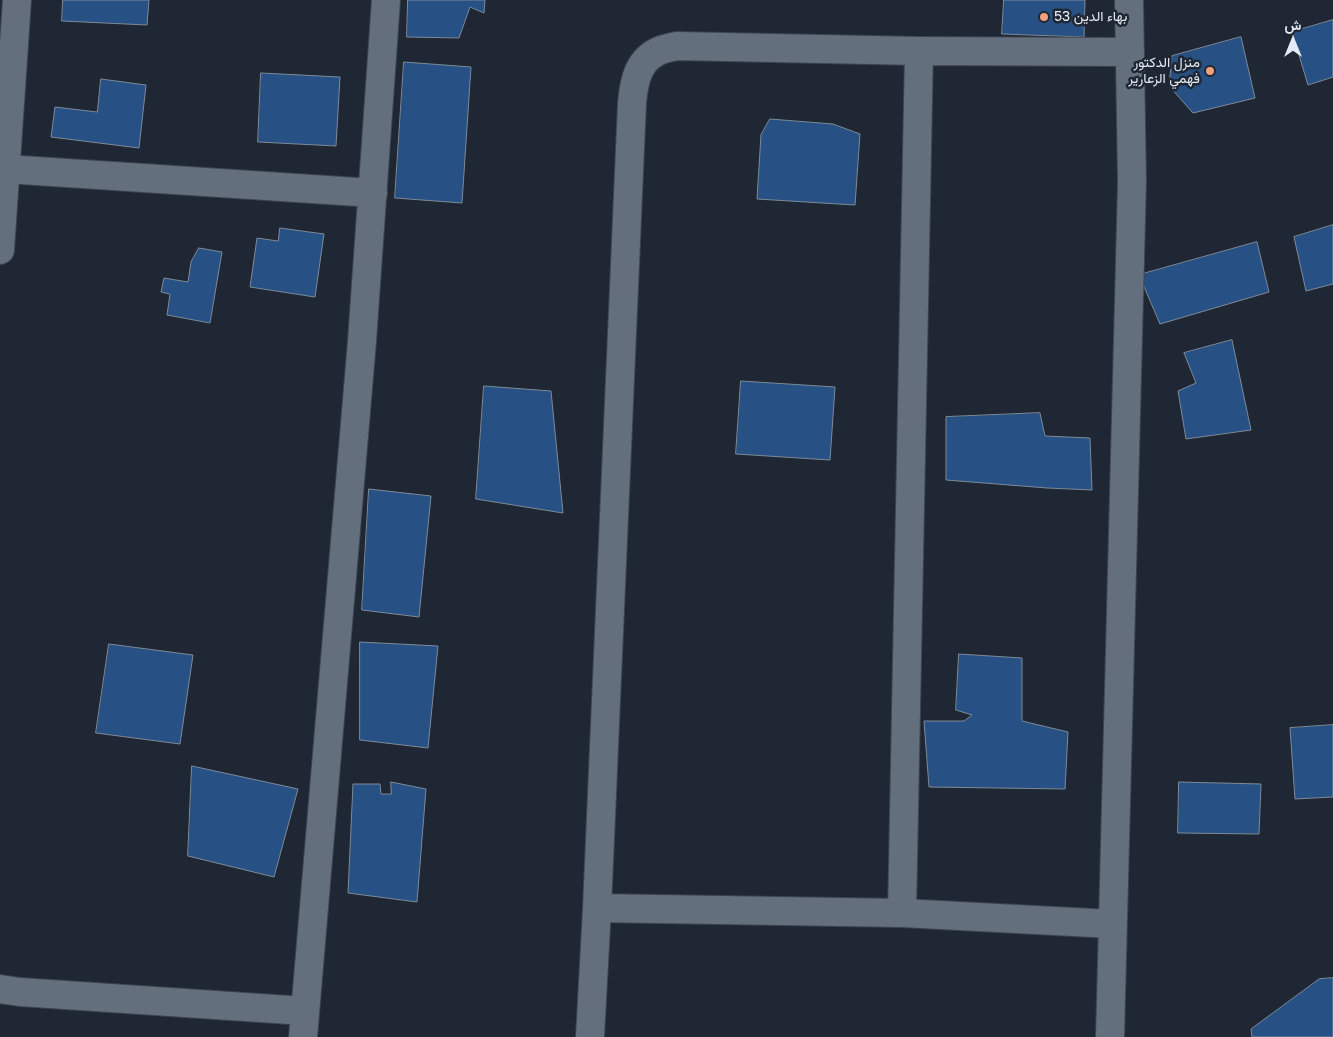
<!DOCTYPE html>
<html>
<head>
<meta charset="utf-8">
<style>
	body { margin:0 }
	#map { position:relative; width:1333px; height:1037px; overflow:hidden; background:#1e2733; font-family:"Golos Text",Vazirmatn,sans-serif }
	canvas { display:block }
	.north { position:absolute; left:1268px; top:15px; width:50px; height:50px; -webkit-text-stroke:4px #1e2733; paint-order:stroke; rotate:0deg; font-size:14px; font-weight:700; line-height:20px; text-align:center; color:#e4eaf3 }
	.north::after { content:''; display:block; margin:auto; width:18px; height:22px; background:#e4eaf3; clip-path:polygon(50% 0,100% 100%,50% 72%,0 100%) }
</style>
</head>
<body>
<div id="map">
<canvas width="1333" height="1037"></canvas>
<div class="north">ش</div>
</div>
<script>
const c = document.querySelector('canvas').getContext('2d');
c.lineJoin = 'round';
function fill(path, color) { c.fillStyle = color; c.fill(path, 'evenodd'); }
function strokePath(path, color, width, dash) { c.strokeStyle = color; c.lineWidth = width; c.lineCap = dash ? 'butt' : 'round'; c.setLineDash(dash || []); c.stroke(path); }
function write(font, color, halo, rows, align = 'center') {
  c.font = font + ' "Golos Text",Vazirmatn,sans-serif'; c.lineWidth = 5; c.setLineDash([]); c.textBaseline = 'middle'; c.strokeStyle = halo; c.fillStyle = color; for (const [text, x, y, turn = 0] of rows) {
    c.save(); c.translate(x, y); c.rotate((+turn || 0) * Math.PI / 180); c.textAlign = isNaN(turn) ? turn : align; if (halo) c.strokeText(text, 0, 0); c.fillText(text, 0, 0); c.restore();
  }
}
const building = new Path2D(`
	M63 0H149L147 25 62 21Z
	M408 0H485L484 13 470 7 459 38 407 37Z
	M1004 0H1085L1084 37 1002 34Z
	M1333 20V77L1308 85 1292 32Z
	M1241 37 1255 98 1193 113 1169 86 1172 56Z
	M404 62 471 67 462 203 395 198Z
	M261 73 340 77 336 146 258 142Z
	M101 79 146 85 139 148 51 137 55 107 97 112Z
	M770 119 833 124 860 134 855 205 757 199 761 135Z
	M1333 225V284L1306 291 1294 237Z
	M280 228 324 234 315 297 250 287 257 238 278 241Z
	M1257 242 1269 292 1160 324 1139 275Z
	M199 248 222 252 210 323 167 315 170 294 161 292 164 278 188 282 191 262Z
	M1232 340 1251 430 1186 439 1178 391 1196 383 1184 353Z
	M741 381 835 387 830 460 736 454Z
	M484 386 551 391 563 513 476 499Z
	M1040 413 1045 436 1090 438 1092 490 1047 488 946 480V417Z
	M369 489 431 496 419 617 362 610Z
	M360 642 438 646 428 748 360 740Z
	M109 644 193 655 180 744 96 733Z
	M959 654 1022 658V721L1068 732 1065 789 929 787 924 721H964L972 715 956 710Z
	M1333 725V797L1295 799 1290 728Z
	M192 766 298 789 274 877 188 856Z
	M391 782 426 789 417 902 348 893 353 784H380L381 794H391Z
	M1179 782 1261 784 1259 834 1178 833Z
	M1333 978V1037H1252L1251 1029 1319 979Z`);
const minor = new Path2D(`
	M6 169 373 193
	M597 908 902 913 1112 924
	M902 913 919 51
	M0 989 20 992 305 1011
	M303 1037 362 341 386 0
	M590 1037 597 908 632 103C634 81 638 59 661 50 666 48 672 47 677 46L919 51 1130 52
	M1110 1037 1132 182 1129 0`);
const tertiary = new Path2D(`
	M0 250 17 0`);
const markers = [
	[1044,17,5,"#f2a17e"],
	[1210,71,5,"#f2a17e"]
];
const poiNames = [
	["بهاء الدين 53",1054,17],
	["منزل الدكتور",1200,63,"right"],
	["فهمي الزعارير",1200,79,"right"]
];
fill(building, '#275184');
strokePath(building, '#7e8a98', 1);
strokePath(minor, '#3d444e', 30);
strokePath(tertiary, '#3d444e', 30);
strokePath(minor, '#646f7d', 28);
strokePath(tertiary, '#646f7d', 28);
for (const [x, y, r, color] of markers) { const dot = new Path2D(); dot.arc(x, y, r, 0, 2 * Math.PI); c.fillStyle = color; c.fill(dot); strokePath(dot, '#1e2733', 2); }
write('14px', '#e4eaf3', '#1e2733', poiNames, 'left');
</script>
</body>
</html>
